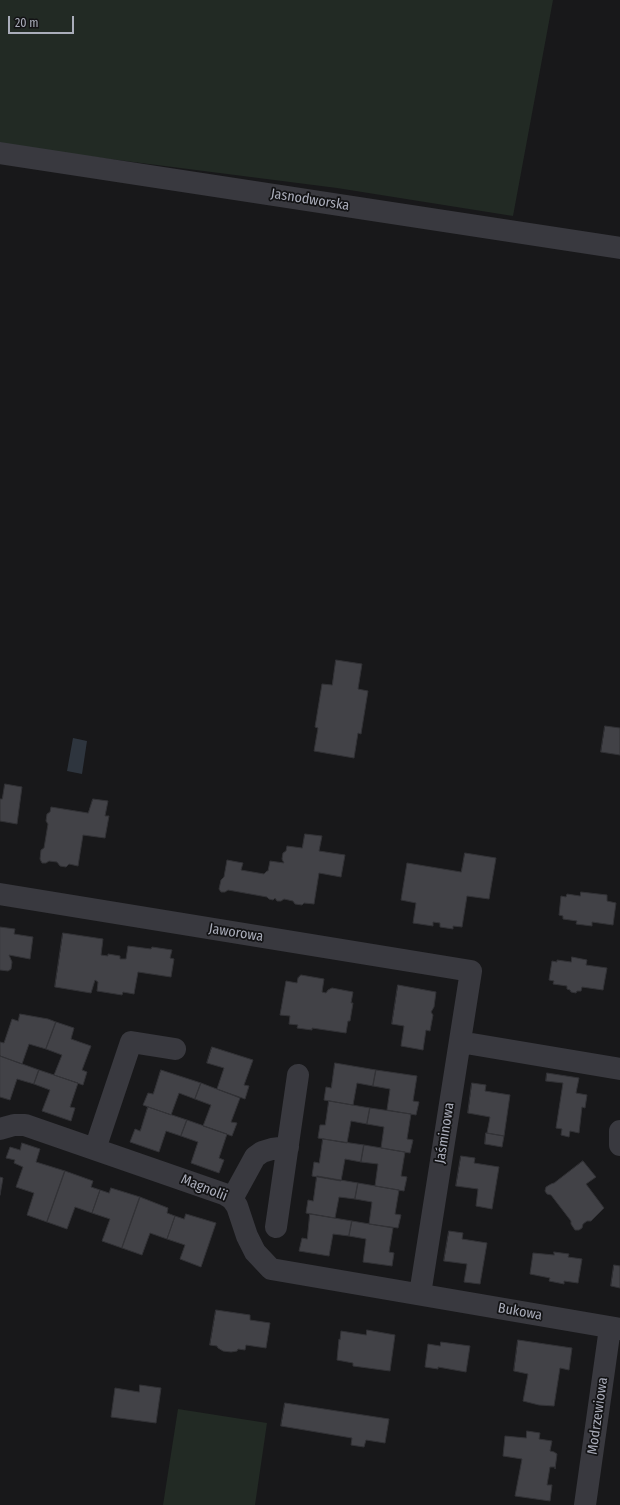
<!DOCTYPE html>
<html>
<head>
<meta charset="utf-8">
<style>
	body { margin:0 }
	#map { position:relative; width:620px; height:1505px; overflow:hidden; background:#18181a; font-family:"Fira Sans Condensed",sans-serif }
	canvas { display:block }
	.scale { position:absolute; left:8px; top:16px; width:66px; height:18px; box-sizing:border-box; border:2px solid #aaadba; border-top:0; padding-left:5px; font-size:12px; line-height:14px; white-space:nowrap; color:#aaadba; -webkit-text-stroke:3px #131315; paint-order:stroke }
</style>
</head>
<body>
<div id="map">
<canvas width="620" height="1505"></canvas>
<div class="scale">20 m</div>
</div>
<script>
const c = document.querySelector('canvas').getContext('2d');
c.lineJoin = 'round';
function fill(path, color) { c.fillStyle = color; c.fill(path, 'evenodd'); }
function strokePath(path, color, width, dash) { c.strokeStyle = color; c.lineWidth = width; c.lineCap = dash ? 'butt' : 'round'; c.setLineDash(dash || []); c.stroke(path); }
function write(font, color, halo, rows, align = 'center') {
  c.font = font + ' "Fira Sans Condensed",sans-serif'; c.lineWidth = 3.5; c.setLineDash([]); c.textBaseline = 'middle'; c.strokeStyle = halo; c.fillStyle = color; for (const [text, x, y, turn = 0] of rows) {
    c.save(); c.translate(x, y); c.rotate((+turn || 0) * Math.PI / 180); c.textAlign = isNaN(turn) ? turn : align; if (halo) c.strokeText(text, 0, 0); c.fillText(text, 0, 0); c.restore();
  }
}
const green = new Path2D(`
	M0 0H553L513 216 337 188 0 145Z
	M178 1409 267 1423 255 1505H163Z`);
const water = new Path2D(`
	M73 738 87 741 82 774 67 771Z`);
const building = new Path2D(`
	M336 660 362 664 358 689 368 691 361 734 358 733 354 758 314 751 318 728 315 727 322 684 332 685Z
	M605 726 620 728V755L601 752Z
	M5 784 22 787 17 824 0 821V799H2Z
	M93 799 108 801 105 816H109L105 838 83 835 78 866 69 864 66 867 60 866 57 862 49 861 46 863H42L40 859 41 850 44 848 48 824 46 821 47 814 50 812 51 807 88 813Z
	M305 834 322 836 319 851 345 855 341 877 319 873 314 904 304 903 302 905 295 904 293 901 284 899 281 901H277L275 898 273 900 269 899 267 897 228 890 225 892H221L219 889 221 880 224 877 227 860 243 863 241 870 264 874 267 871H268L270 861 284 863 282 859 283 853 286 851 287 846 302 848Z
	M465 853 496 858 489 899 467 896 462 927 453 926V929L440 927V923L433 922V926L413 923 416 903 401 900 407 863 461 872Z
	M581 892 607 895V901L616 903 613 925 592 922V926L576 924 577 921 563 919V916L559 915 561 896 566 897 567 894 580 896Z
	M0 927 15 929 14 934 33 937 30 959 9 955 12 962 11 969 8 971 0 970Z
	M63 933 103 939 101 955 108 956V954L120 956V959H126L128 946 151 949 152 947 172 950 170 958 174 959 171 977 138 972 134 994 123 992 122 995 97 991 98 982 95 980 91 993 55 987Z
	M572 957 587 960 586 965 607 968 603 990 582 987 581 991H577L576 993 571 992 570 990 567 989V986L553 984 554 981 549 980 552 961 557 962V960L571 962Z
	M301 975 324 979 322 992 326 993 328 990 332 988 353 992 351 1003H353L350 1021H348L346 1033 312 1028V1030L297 1028 298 1025 289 1024 290 1016 280 1015 286 981 297 983 298 978Z
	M398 985 436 992 434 1007 431 1012 433 1015 430 1031 426 1030 423 1050 401 1046 404 1026 392 1024Z
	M20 1014 48 1019 56 1022 46 1049 29 1044 22 1064 0 1056V1042L4 1043 12 1019 18 1021Z
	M56 1022 74 1028 71 1039 91 1046 82 1070 87 1072 83 1085 54 1075 62 1055 46 1049Z
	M212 1047 253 1060 244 1085 249 1086 245 1099 217 1089 224 1068 207 1063Z
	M0 1056 39 1070 34 1084 17 1079 10 1100 0 1097Z
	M335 1063 376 1070 373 1086 357 1083 353 1105 324 1100 326 1087 331 1088Z
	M39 1070 78 1083 70 1107 75 1108 71 1121 42 1111 50 1090 34 1084Z
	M161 1070 201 1083 195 1099 179 1093 171 1115 143 1105 148 1093 153 1094Z
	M376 1070 417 1076 413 1101 419 1102 416 1115 387 1110 390 1089 373 1086Z
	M547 1073 579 1078 576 1093 587 1095 585 1108 582 1107 579 1133 570 1131 569 1137 561 1135 562 1129 556 1128 563 1083 546 1081Z
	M201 1083 240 1098 231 1122 237 1123 232 1136 203 1126 211 1105 195 1099Z
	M472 1083 486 1085 485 1091 510 1095 504 1136 487 1133 490 1117 468 1113Z
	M329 1101 370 1108 367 1124 351 1121 347 1143 318 1138 320 1125H325Z
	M148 1107 187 1120 181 1136 166 1131 159 1152 130 1142 135 1129 140 1131Z
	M370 1108 411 1114 407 1139 413 1140 410 1153 381 1148 384 1127 367 1124Z
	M187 1120 227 1134 219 1158 224 1160 219 1173 191 1163 198 1142 181 1136Z
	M486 1133 504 1136 502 1147 485 1144Z
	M323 1139 364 1145 361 1162 345 1159 341 1181 312 1176 314 1162 319 1163Z
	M22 1143 40 1149 36 1162 65 1171 47 1222 27 1215 34 1193 16 1187 23 1167 14 1163 15 1160 6 1158 10 1147 20 1150Z
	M364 1145 405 1152 401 1176 407 1177 404 1191 375 1186 378 1164 361 1162Z
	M461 1156 475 1158 474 1163 499 1167 492 1209 476 1206 478 1189 456 1186Z
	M583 1161 596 1177 586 1184 604 1208 591 1221H587L583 1224 582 1228 579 1230H575L571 1224V1221L551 1195 547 1194 545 1191 546 1187 551 1184 554 1183Z
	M65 1171 93 1181 91 1187 100 1190 92 1213 75 1207 67 1229 47 1222Z
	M317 1176 358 1183 355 1199 339 1197 335 1218 306 1213 308 1200 313 1201Z
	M0 1177 3 1178 0 1195Z
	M358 1183 399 1190 395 1214 401 1215 398 1228 369 1224 372 1202 355 1199Z
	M111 1188 140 1197 122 1248 102 1241 110 1219 92 1213 100 1190 109 1193Z
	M140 1197 168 1208 167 1213 175 1216 167 1239 150 1233 142 1255 122 1248Z
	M186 1214 216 1223 201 1267 180 1259 185 1245 167 1239 175 1216 184 1219Z
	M310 1214 352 1221 349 1236 333 1234 329 1256 299 1251 302 1238 307 1239Z
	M352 1221 393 1228 389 1252 394 1253 392 1266 363 1262 366 1239 349 1236Z
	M449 1231 463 1233 462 1239 487 1243 480 1284 464 1282 467 1264 444 1261Z
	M554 1252 569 1254 568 1257 582 1259 578 1283 564 1281V1284L549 1281 550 1278 530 1274 533 1253 554 1255Z
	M614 1265 620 1266V1288L611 1286Z
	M216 1310 250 1315V1320L270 1323 266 1348 246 1345 245 1350 238 1349 237 1351 231 1352 223 1351 218 1348 217 1346 210 1345Z
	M367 1330 395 1335 390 1371 353 1366V1363L337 1360 339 1339 340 1340 341 1331 366 1335Z
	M518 1340 572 1348 569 1370 560 1368 554 1406 539 1405 523 1401 528 1374 514 1371Z
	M441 1342 470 1346 466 1372 438 1367V1369L425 1367 428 1344 440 1346Z
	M140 1385 161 1388 156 1423 111 1417 115 1388 139 1392Z
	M285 1403 389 1419 385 1443 366 1440 364 1447 351 1445 352 1438 281 1426Z
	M527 1431 540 1433 539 1439 552 1441 550 1451 554 1452 557 1454 555 1469V1467H550L547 1485H552L550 1501 515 1496 522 1459 503 1456 505 1436 526 1438Z`);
const minor = new Path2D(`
	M0 153 620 248
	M0 894 471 971 420 1294
	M460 1042 620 1069
	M0 1129 14 1125H25L224 1194 232 1199 237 1206 247 1236 255 1252 271 1269 620 1329
	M620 1131V1145
	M95 1149 131 1042 175 1049
	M232 1199 255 1157 262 1152 272 1149 288 1147
	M276 1227 298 1075
	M585 1505 610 1328`);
const streetNames = [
	["Jasnodworska",310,200,9],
	["Jaworowa",236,933,9],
	["Jaśminowa",445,1133,-81],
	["Magnolii",204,1188,22],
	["Bukowa",520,1312,10],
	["Modrzewiowa",598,1416,-82]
];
fill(green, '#222a24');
fill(water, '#2e353e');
fill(building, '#424247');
strokePath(building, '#323236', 1);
strokePath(minor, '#39393f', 22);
write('14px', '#aaadba', '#131315', streetNames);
</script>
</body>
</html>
